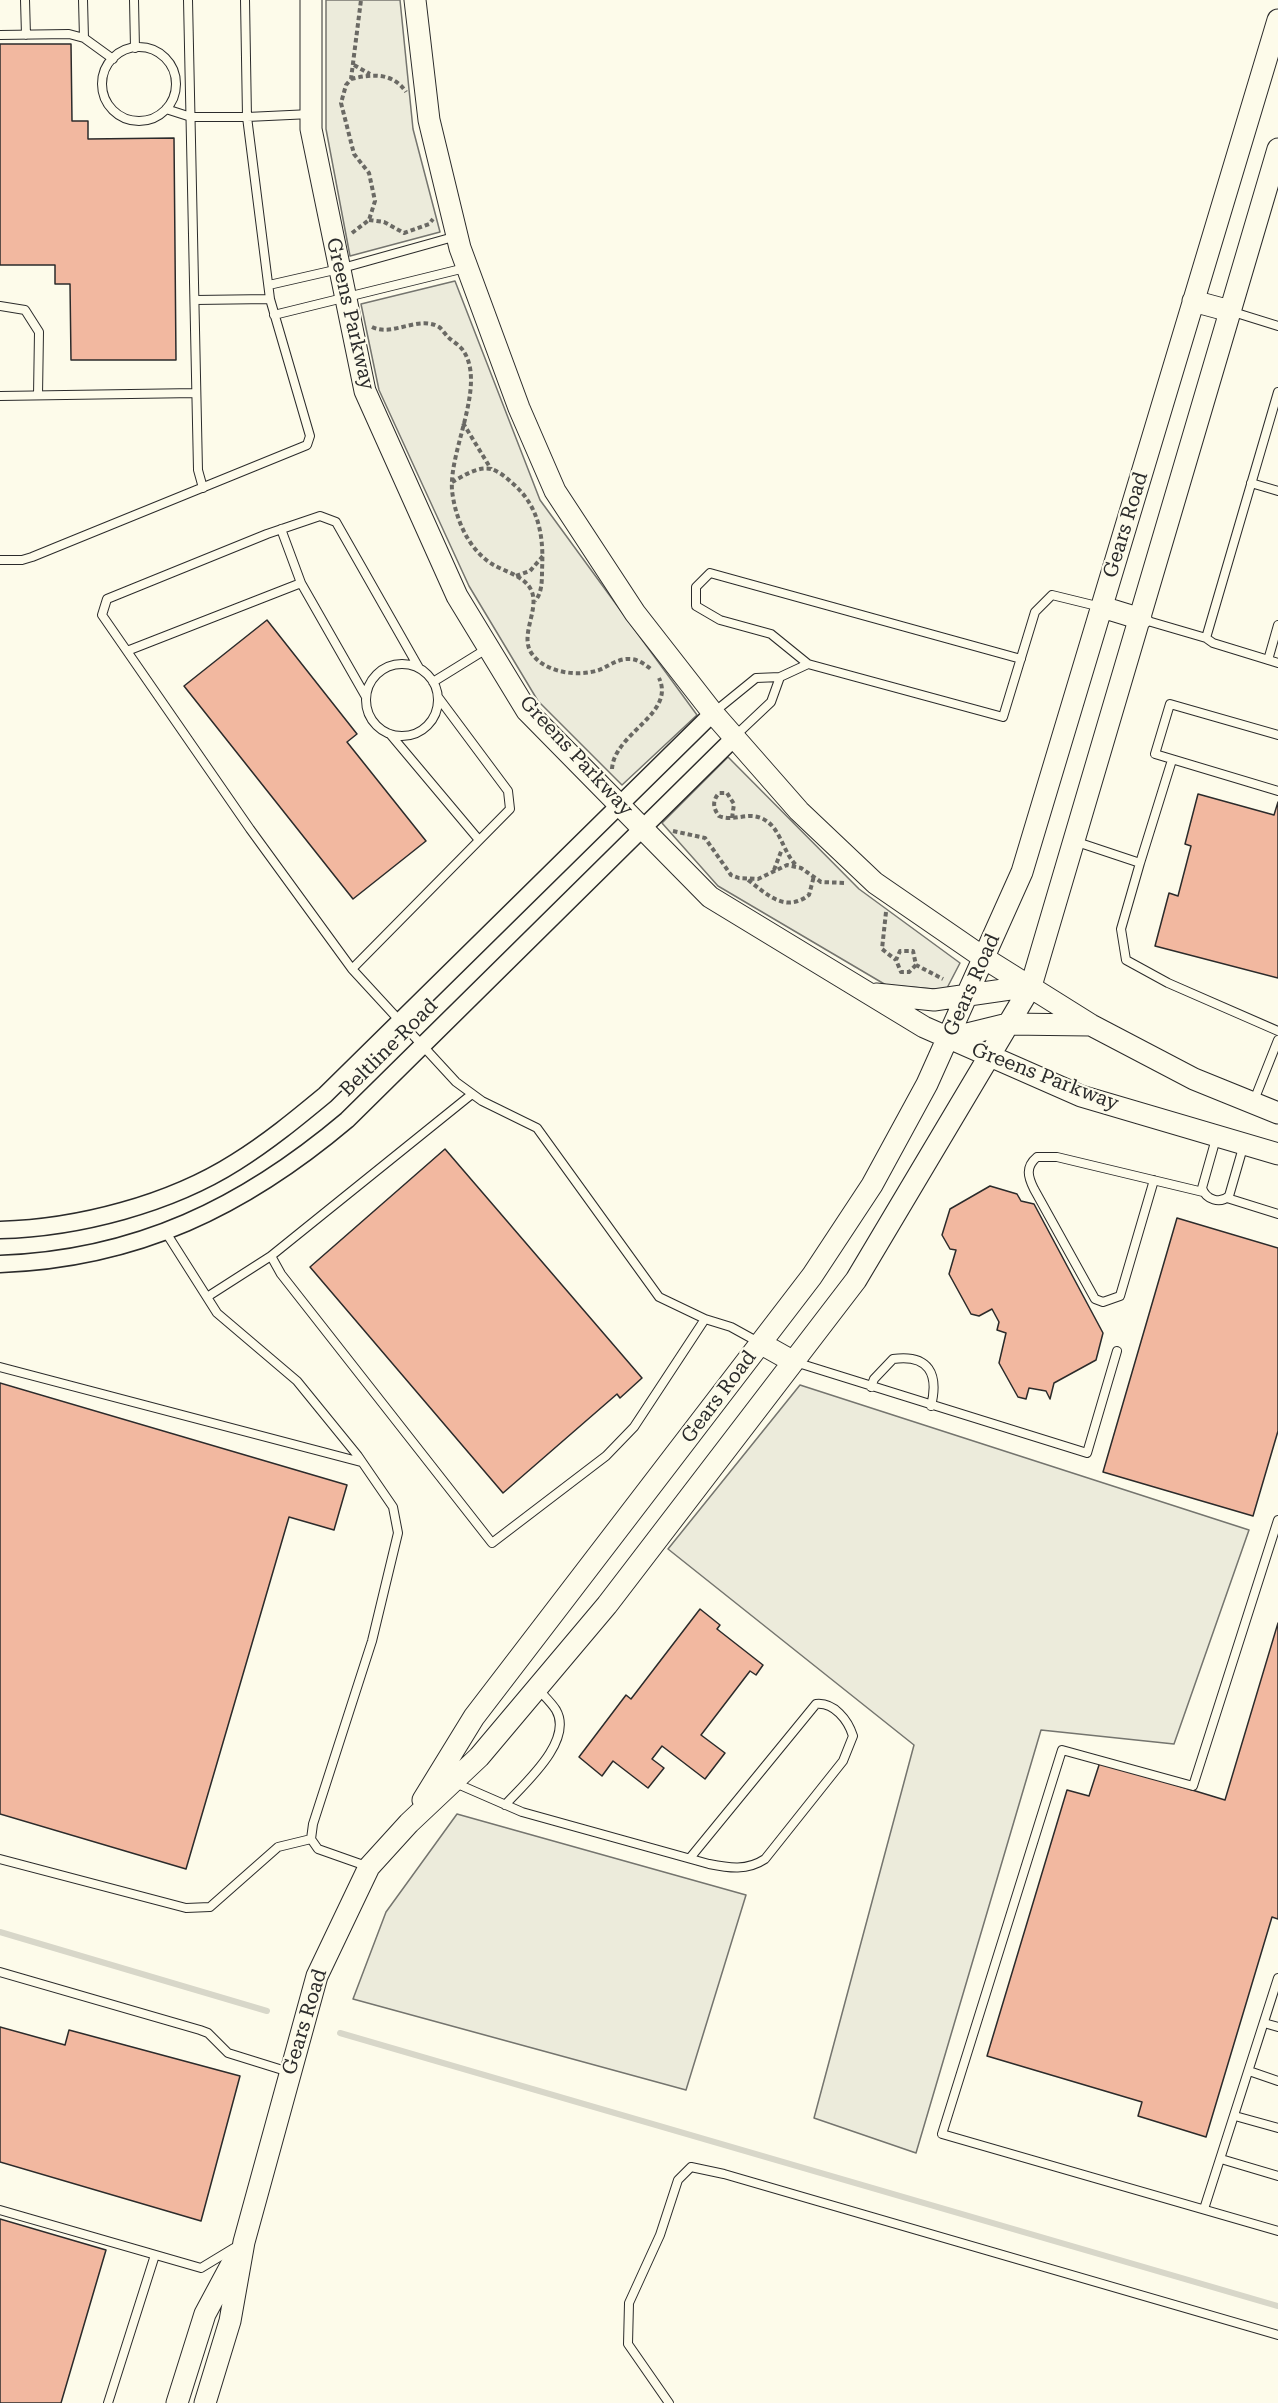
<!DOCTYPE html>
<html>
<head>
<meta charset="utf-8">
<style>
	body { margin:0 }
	canvas { display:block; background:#fdfbea }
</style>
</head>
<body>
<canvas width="1278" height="2403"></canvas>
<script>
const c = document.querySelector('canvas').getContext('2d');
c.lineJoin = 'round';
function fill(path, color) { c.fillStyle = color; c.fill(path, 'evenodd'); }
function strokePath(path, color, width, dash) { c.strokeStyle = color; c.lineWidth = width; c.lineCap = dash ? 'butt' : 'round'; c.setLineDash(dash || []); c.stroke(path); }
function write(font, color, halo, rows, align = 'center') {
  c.font = font + ' "Roboto Serif",serif'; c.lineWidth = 4.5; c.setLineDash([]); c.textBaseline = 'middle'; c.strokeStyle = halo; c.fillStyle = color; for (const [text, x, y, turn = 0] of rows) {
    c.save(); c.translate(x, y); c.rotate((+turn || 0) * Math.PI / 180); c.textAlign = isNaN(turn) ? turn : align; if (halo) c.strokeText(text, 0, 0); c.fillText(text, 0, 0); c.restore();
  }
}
const green = new Path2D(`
	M326 0H400L413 129 440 232 350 256 326 129Z
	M455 281 540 500 697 715 622 785 538 701 469 586 379 390 361 304Z
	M728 757 859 889 960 963 946 990 886 985 718 886 662 823Z
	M800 1385 1249 1530 1174 1744 1041 1730 916 2153 814 2118 914 1745 668 1549Z
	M457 1814 746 1895 686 2090 353 1999 386 1912Z`);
const stream = new Path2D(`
	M0 1932 267 2011
	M340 2033 1278 2306`);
const building = new Path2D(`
	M0 44H71L72 121H88V139L174 138 176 360H71L70 284H55V265H0Z
	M267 620 357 734 347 742 426 841 353 899 184 686Z
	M1198 794 1274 815 1278 802V978L1155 946 1169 893 1178 896 1191 846 1185 844Z
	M445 1149 642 1378 620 1398 617 1394 503 1493 310 1267Z
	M990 1186 1017 1194 1021 1201 1034 1204 1103 1333 1096 1360 1054 1383 1050 1399 1046 1391 1029 1388 1026 1399 1018 1397 999 1363 1006 1333 997 1330 999 1322 992 1309 979 1316 971 1314 949 1274 956 1250 950 1249 942 1235 950 1209Z
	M1177 1218 1278 1248V1431L1253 1516 1103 1472Z
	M0 1383 347 1485 334 1530 289 1517 186 1869 0 1814Z
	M700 1609 720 1625 717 1629 763 1665 756 1675 750 1671 701 1735 725 1753 705 1779 662 1746 652 1759 664 1768 648 1788 613 1761 602 1776 579 1757 626 1695 631 1699Z
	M1278 1623V1919L1272 1917 1206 2137 1138 2116 1142 2102 987 2056 1067 1790 1089 1796 1100 1762 1225 1800Z
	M0 2027 65 2045 69 2030 240 2076 201 2221 0 2162Z
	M0 2219 106 2250 61 2403H0Z`);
const path = new Path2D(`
	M354 65 370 74
	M351 79C371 74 393 72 406 92
	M369 220 384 222 404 233 429 224 433 219
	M352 233 369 220 375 201 369 173 354 154 341 103 346 85 351 79 361 0
	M372 327C393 337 418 315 439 327 442 329 445 334 448 337 452 341 458 344 462 349 488 383 449 449 452 490 455 518 468 549 492 564 505 572 526 576 532 592 539 611 519 636 532 654 546 673 578 677 599 670 609 666 617 659 628 659 637 658 646 665 652 670
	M463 423 491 469
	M452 482C463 476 478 466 491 469 498 471 506 477 511 482 539 505 544 536 542 570 542 581 542 593 535 601
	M516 576 530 571 543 556
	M612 769C614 733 676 714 659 678
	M732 818 734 804 727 793H719C712 801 713 808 719 816 733 822 747 812 761 818 781 826 782 852 797 866
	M673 831 705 838 731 875 739 878 758 879 787 865 801 868 821 882 847 883
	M774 870 782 849
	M748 880C768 895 785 913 809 895L814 876
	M886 912 882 949 896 960
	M916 965 909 972H901L896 960 900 951H913L916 965 943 979`);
const service = new Path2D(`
	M25 0 26 35
	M83 0 84 38
	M134 0 135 48
	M188 0 198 470 203 488
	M0 35 69 34 84 38 113 59
	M102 84a37 37 0 1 1 74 0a37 37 0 1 1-74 0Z
	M166 109 191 117H247L245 0
	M269 285 339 269 457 236
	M195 300 270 299
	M0 306 25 310 39 332 38 395
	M1230 311 1278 326
	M274 315 465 268
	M1278 392 1206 638 1213 643 1278 663
	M0 396 196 393
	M1251 483 1278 491
	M281 529 301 583 366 697
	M0 560H22L32 557 307 445 310 436 270 299 247 117 311 114
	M1141 619 1206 638
	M127 651 301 583
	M1268 660 1278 625
	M808 664 771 634 720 620 696 606V587L710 573 1021 659
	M366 700a36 36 0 1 1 72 0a36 36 0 1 1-72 0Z
	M419 668 336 522 320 516 267 534 107 599 102 615 250 829 352 969 456 1082 482 1101 537 1128 659 1297 705 1319 634 1427 606 1456 492 1543 281 1274 271 1256 472 1094
	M433 682 488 648
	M713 713 756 678 780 677 808 664 1003 717 1035 612 1052 595 1101 607
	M390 734 479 840
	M1278 735 1170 704 1155 754 1278 791
	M735 736 771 702 780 677
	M1074 841 1140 863 1121 929 1126 960 1168 983 1278 1031
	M1140 863 1172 760
	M352 969 510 809 508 791 438 697
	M1253 1103 1278 1040
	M1217 1135 1202 1188C1206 1200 1220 1204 1229 1196L1244 1144
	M1154 1180 1120 1296 1103 1302 1095 1299 1034 1189C1028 1177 1025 1167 1037 1157H1057L1203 1192
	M1227 1198 1278 1214
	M165 1231 217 1313 297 1381 358 1456 393 1507 398 1533 372 1641 313 1824 311 1839 318 1849 369 1867
	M207 1297 271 1256
	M705 1319 731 1327 760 1343
	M795 1362 1087 1453 1117 1351
	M0 1367 361 1462
	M871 1387 874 1379 893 1359C929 1354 939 1374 931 1406
	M1278 1520 1193 1786 1062 1750 942 2134 1278 2231
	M453 1782 522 1812 709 1864C729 1868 747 1871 765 1859L843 1761 853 1736C848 1720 834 1702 816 1704L690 1858
	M505 1805C524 1784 574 1741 556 1710 551 1702 543 1695 537 1688
	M0 1859 186 1908 210 1907 278 1847 311 1839
	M0 1972 200 2030 208 2033 228 2053 289 2072
	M1264 2023 1278 2027
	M1249 2071 1278 2081
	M1235 2116 1278 2128
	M1221 2159 1278 2176
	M1204 2209 1278 1978
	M0 2210 201 2268 234 2248
	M108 2403 155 2255
	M669 2403 628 2344 629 2303 660 2235 678 2180 691 2167 724 2174 1278 2335`);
const minor = new Path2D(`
	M0 1230C78 1228 170 1204 236 1162 268 1142 296 1119 325 1095L713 713
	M0 1264C137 1259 244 1207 347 1120L735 737`);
const tertiary = new Path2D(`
	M311 0V129L365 391 457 596 527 711 710 897 924 1027 1081 1096 1278 1154
	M415 0 429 120 460 248 519 408 555 491 635 613 713 713 799 811 875 883 984 958 1091 1025 1194 1079 1278 1113
	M1193 301 1230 311
	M1102 607 1141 619
	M876 994 934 1000 1031 986
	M947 1039 1008 1024 1090 1025
	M760 1343 792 1361
	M423 1800 474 1717 812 1276 872 1185 927 1084 1022 872 1278 20
	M177 2403 205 2314 235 2258
	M205 2403 230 2321 244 2242 317 1976 369 1867 409 1823 479 1757 607 1605 856 1280 1031 986 1278 149`);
const streetNames = [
	["Greens Parkway",350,314,77],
	["Gears Road",1126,525,-73],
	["Greens Parkway",576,756,47],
	["Gears Road",972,985,-66],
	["Beltline Road",389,1048,-45],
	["Greens Parkway",1045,1077,21],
	["Gears Road",719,1397,-53],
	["Gears Road",305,2022,-73]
];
fill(green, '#ecebdb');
strokePath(green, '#74746e', 1.5);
strokePath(stream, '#d8d7c9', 6);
fill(building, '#f2b8a0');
strokePath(building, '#2b2b2b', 1.5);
strokePath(service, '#2b2b2b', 10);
strokePath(minor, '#2b2b2b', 19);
strokePath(tertiary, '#2b2b2b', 23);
strokePath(path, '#6a6964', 4, [4.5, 3]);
strokePath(service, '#fdfbea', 8);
strokePath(minor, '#fdfbea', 16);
strokePath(tertiary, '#fdfbea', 21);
write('20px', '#2b2b2b', '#fdfbea', streetNames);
</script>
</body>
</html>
